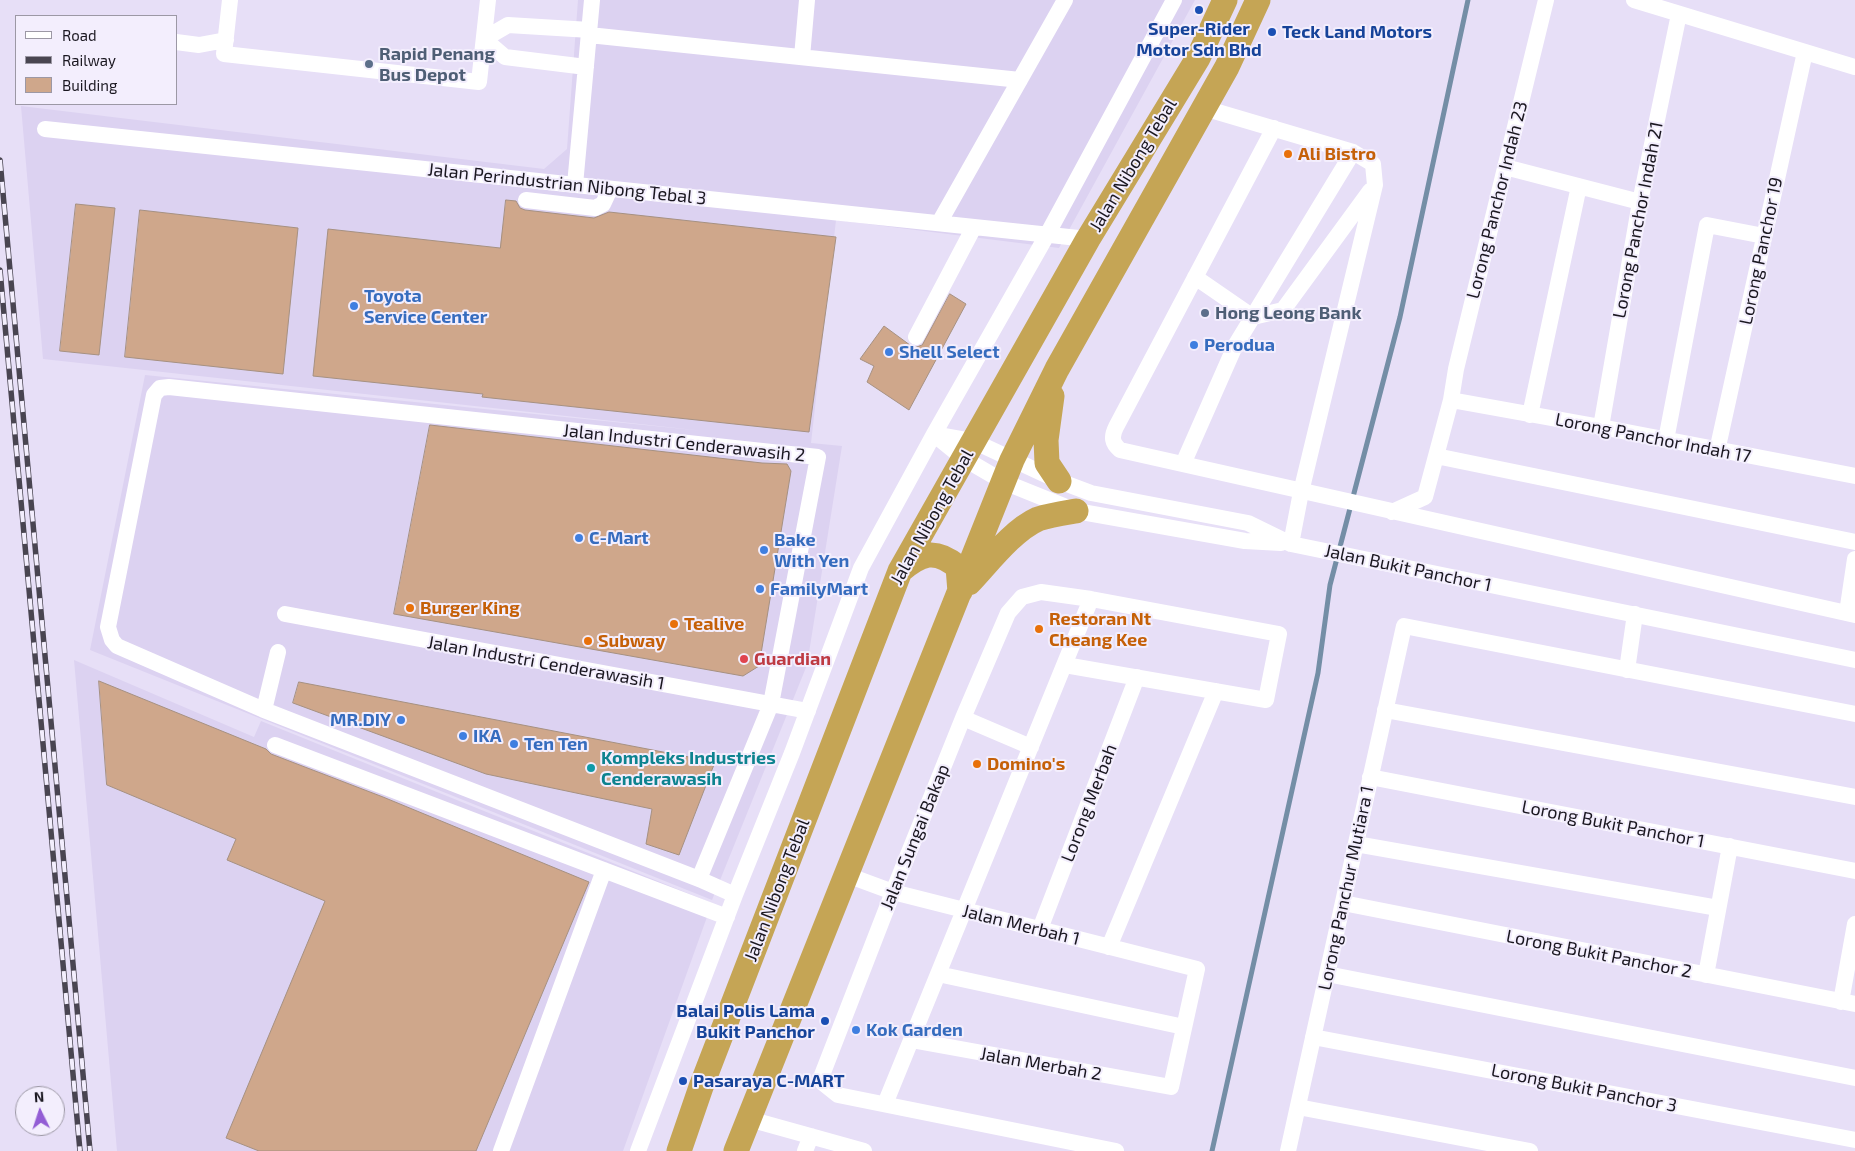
<!DOCTYPE html>
<html>
<head>
<meta charset="utf-8">
<style>
	body { margin:0 }
	#map { position:relative; width:1855px; height:1151px; overflow:hidden; background:#e7dff7; font-family:"Exo 2",sans-serif }
	canvas { display:block }
	.legend { position:absolute; left:15px; top:15px; width:162px; height:90px; box-sizing:border-box; background:#f3eefd; border:1px solid #9c98a5; margin:0; padding:6px 9px; list-style:none; font-size:15px; color:#1a1720 }
	.legend li { display:flex; align-items:center; gap:10px; height:25px }
	.legend b { width:25px; border:1px solid #9c98a5 }
	.north { position:absolute; left:15px; top:1086px; width:50px; height:50px; box-sizing:border-box; background:#f3eefd; border:1px solid #9c98a5; border-radius:50%; rotate:356deg; font-size:14px; font-weight:700; line-height:20px; text-align:center; color:#1a1720 }
	.north::after { content:''; display:block; margin:auto; width:18px; height:22px; background:#935dd5; clip-path:polygon(50% 0,100% 100%,50% 72%,0 100%) }
</style>
</head>
<body>
<div id="map">
<canvas width="1855" height="1151"></canvas>
<ul class="legend">
<li><b style="height:6px;background:#fff"></b>Road</li>
<li><b style="height:6px;background:#494551"></b>Railway</li>
<li><b style="height:14px;background:#cfa78b"></b>Building</li>
</ul>
<div class="north">N</div>
</div>
<script>
const c = document.querySelector('canvas').getContext('2d');
c.lineJoin = 'round';
function fill(path, color) { c.fillStyle = color; c.fill(path, 'evenodd'); }
function strokePath(path, color, width, dash) { c.strokeStyle = color; c.lineWidth = width; c.lineCap = dash ? 'butt' : 'round'; c.setLineDash(dash || []); c.stroke(path); }
function write(font, color, halo, rows, align = 'center') {
  c.font = font + ' "Exo 2",sans-serif'; c.lineWidth = 4; c.setLineDash([]); c.textBaseline = 'middle'; c.strokeStyle = halo; c.fillStyle = color; for (const [text, x, y, turn = 0] of rows) {
    c.save(); c.translate(x, y); c.rotate((+turn || 0) * Math.PI / 180); c.textAlign = isNaN(turn) ? turn : align; if (halo) c.strokeText(text, 0, 0); c.fillText(text, 0, 0); c.restore();
  }
}
const built = new Path2D(`
	M578 0H1195L1059 248 836 220 811 443 842 446 807 665 712 900 90 650 145 375 704 431 43 359 21 106 544 169 567 149Z
	M74 660 254 737 261 721 712 903 623 1151H117Z`);
const stream = new Path2D(`
	M1212 1151 1318 673 1330 585 1400 317 1468 0`);
const building = new Path2D(`
	M506 200 516 201 520 208 525 210 594 218 609 212 836 237 809 432 482 397 483 394 313 376 328 229 500 248Z
	M76 204 115 208 99 355 60 351Z
	M140 210 298 228 283 374 125 357Z
	M950 294 966 304 909 410 867 382 874 366 860 359 884 326 914 348 922 345Z
	M430 425 762 463 787 464 791 471 759 666 743 676 394 614Z
	M99 681 266 749 271 754 383 797 589 882 476 1151H259L226 1138 325 901 227 860 236 839 107 785Z
	M299 682 715 762 679 855 646 844 652 809 486 774 293 703Z`);
const minor = new Path2D(`
	M230 0 224 54 479 82 488 0
	M1634 0 1855 67
	M589 35 1020 80
	M484 39 508 25 590 30
	M484 39 505 57 586 67
	M176 42 199 45 226 40
	M802 57 807 0
	M1204 108 1353 152 1373 164 1375 185 1301 492 1291 544
	M1274 128 1116 427C1111 437 1112 443 1120 450L1855 615
	M45 129 1088 239
	M1505 167 1640 202
	M575 185 592 0
	M526 200 595 208 603 204 610 189
	M939 223 1065 0
	M1195 277 1253 317 1283 310 1370 191
	M916 337 974 227
	M1451 400 1601 427 1855 476
	M1530 415 1579 186
	M1601 427 1640 202 1679 14
	M934 434 973 441 1059 481 1091 493 1248 523 1291 544 1855 660
	M936 436 963 458 1004 482 1076 511 1245 541 1281 543
	M1666 440 1707 225 1764 236
	M1717 451 1805 52
	M1436 456 1855 542
	M1183 464 1235 346 1353 152
	M1392 512 1425 497 1451 400 1456 369 1546 0
	M1847 613 1855 559
	M285 614 808 711
	M1065 665 1266 700 1279 634 1091 599 1041 592 1022 597 1008 613 963 718 893 892 822 1075 823 1083 838 1095 1116 1151
	M1627 670 1635 614
	M264 710 278 652
	M1385 710 1855 797
	M963 718 1031 747
	M275 745 727 917
	M1370 777 1855 871
	M1356 844 1718 908
	M847 875 893 892 1197 969 1171 1087 911 1040
	M699 879 771 704 818 457 169 387 160 388 154 395 108 627 112 640 117 646 264 710 699 879 735 895
	M1343 903 1855 1004
	M1040 929 1137 677
	M1109 947 1216 691
	M938 974 1184 1027
	M1327 974 1855 1078
	M1706 975 1730 846
	M1841 1002 1855 924
	M1313 1037 1855 1140
	M885 1104 1091 599
	M1298 1107 1530 1151
	M749 1119 864 1151
	M501 1151 604 870
	M638 1151 735 895 792 753 861 568 934 434 1047 235 1174 0
	M805 1151 811 1136
	M1288 1151 1404 626 1855 714`);
const highway = new Path2D(`
	M1052 396 1046 440 1047 463 1059 481
	M900 571C921 553 935 548 958 567L960 592
	M969 583C988 563 1013 530 1038 519 1050 515 1064 513 1076 511
	M679 1151 701 1087 900 571 1088 239 1198 58 1225 0
	M736 1151 1012 460 1057 369 1227 67 1258 0`);
const rail = new Path2D(`
	M0 160 90 1151
	M0 270 80 1151`);
const markers = [
	[1199,10,5,"#1a4fb4"],
	[1272,32,5,"#1a4fb4"],
	[369,64,5,"#5c6f8a"],
	[1288,154,5,"#e8710a"],
	[354,306,5,"#3f7fe0"],
	[1205,313,5,"#5c6f8a"],
	[1194,345,5,"#3f7fe0"],
	[889,352,5,"#3f7fe0"],
	[579,538,5,"#3f7fe0"],
	[764,550,5,"#3f7fe0"],
	[760,589,5,"#3f7fe0"],
	[410,608,5,"#e8710a"],
	[674,624,5,"#e8710a"],
	[1039,629,5,"#e8710a"],
	[588,641,5,"#e8710a"],
	[744,659,5,"#e0444e"],
	[401,720,5,"#3f7fe0"],
	[463,736,5,"#3f7fe0"],
	[514,744,5,"#3f7fe0"],
	[977,764,5,"#e8710a"],
	[591,768,5,"#0f9aa8"],
	[825,1021,5,"#1a4fb4"],
	[856,1030,5,"#3f7fe0"],
	[683,1081,5,"#1a4fb4"]
];
const transitNames = [
	["Super-Rider",1199,29,"center"],
	["Motor Sdn Bhd",1199,50,"center"],
	["Teck Land Motors",1282,32],
	["Balai Polis Lama",815,1011,"right"],
	["Bukit Panchor",815,1032,"right"],
	["Pasaraya C-MART",693,1081]
];
const serviceNames = [
	["Rapid Penang",379,54],
	["Bus Depot",379,75],
	["Hong Leong Bank",1215,313]
];
const foodNames = [
	["Ali Bistro",1298,154],
	["Burger King",420,608],
	["Restoran Nt",1049,619],
	["Cheang Kee",1049,640],
	["Tealive",684,624],
	["Subway",598,641],
	["Domino's",987,764]
];
const streetNames = [
	["Jalan Nibong Tebal",1133,165,-59],
	["Jalan Perindustrian Nibong Tebal 3",567,184,6],
	["Lorong Panchor Indah 23",1497,200,-76],
	["Lorong Panchor Indah 21",1638,220,-79],
	["Lorong Panchor 19",1761,251,-78],
	["Lorong Panchor Indah 17",1653,438,11],
	["Jalan Industri Cenderawasih 2",684,443,6],
	["Jalan Nibong Tebal",932,517,-61],
	["Jalan Bukit Panchor 1",1408,568,12],
	["Jalan Industri Cenderawasih 1",546,663,10],
	["Lorong Merbah",1089,803,-69],
	["Lorong Bukit Panchor 1",1613,824,11],
	["Jalan Sungai Bakap",915,837,-68],
	["Lorong Panchur Mutiara 1",1346,888,-78],
	["Jalan Nibong Tebal",777,890,-69],
	["Jalan Merbah 1",1021,925,14],
	["Lorong Bukit Panchor 2",1599,954,11],
	["Jalan Merbah 2",1041,1064,10],
	["Lorong Bukit Panchor 3",1584,1088,11]
];
const shopNames = [
	["Toyota",364,296],
	["Service Center",364,317],
	["Perodua",1204,345],
	["Shell Select",899,352],
	["C-Mart",589,538],
	["Bake",774,540],
	["With Yen",774,561],
	["FamilyMart",770,589],
	["MR.DIY",391,720,"right"],
	["IKA",473,736],
	["Ten Ten",524,744],
	["Kok Garden",866,1030]
];
const healthNames = [
	["Guardian",754,659]
];
const cultureNames = [
	["Kompleks Industries",601,758],
	["Cenderawasih",601,779]
];
fill(built, '#dcd2f1');
strokePath(stream, '#748ea6', 5);
fill(building, '#cfa78b');
strokePath(building, '#a69182', 1);
strokePath(minor, '#fff', 16);
strokePath(highway, '#c5a555', 25);
strokePath(rail, '#494551', 5.5);
strokePath(rail, '#f3eefd', 4, [11]);
for (const [x, y, r, color] of markers) { const dot = new Path2D(); dot.arc(x, y, r, 0, 2 * Math.PI); c.fillStyle = color; c.fill(dot); strokePath(dot, '#f3eefd', 2); }
write('bold 18px', '#164399', '#f3eefd', transitNames, 'left');
write('bold 18px', '#4e5e75', '#f3eefd', serviceNames, 'left');
write('bold 18px', '#c56008', '#f3eefd', foodNames, 'left');
write('18px', '#1a1720', '#f3eefd', streetNames);
write('bold 18px', '#366cbe', '#f3eefd', shopNames, 'left');
write('bold 18px', '#be3a42', '#f3eefd', healthNames, 'left');
write('bold 18px', '#0d838f', '#f3eefd', cultureNames, 'left');
</script>
</body>
</html>
